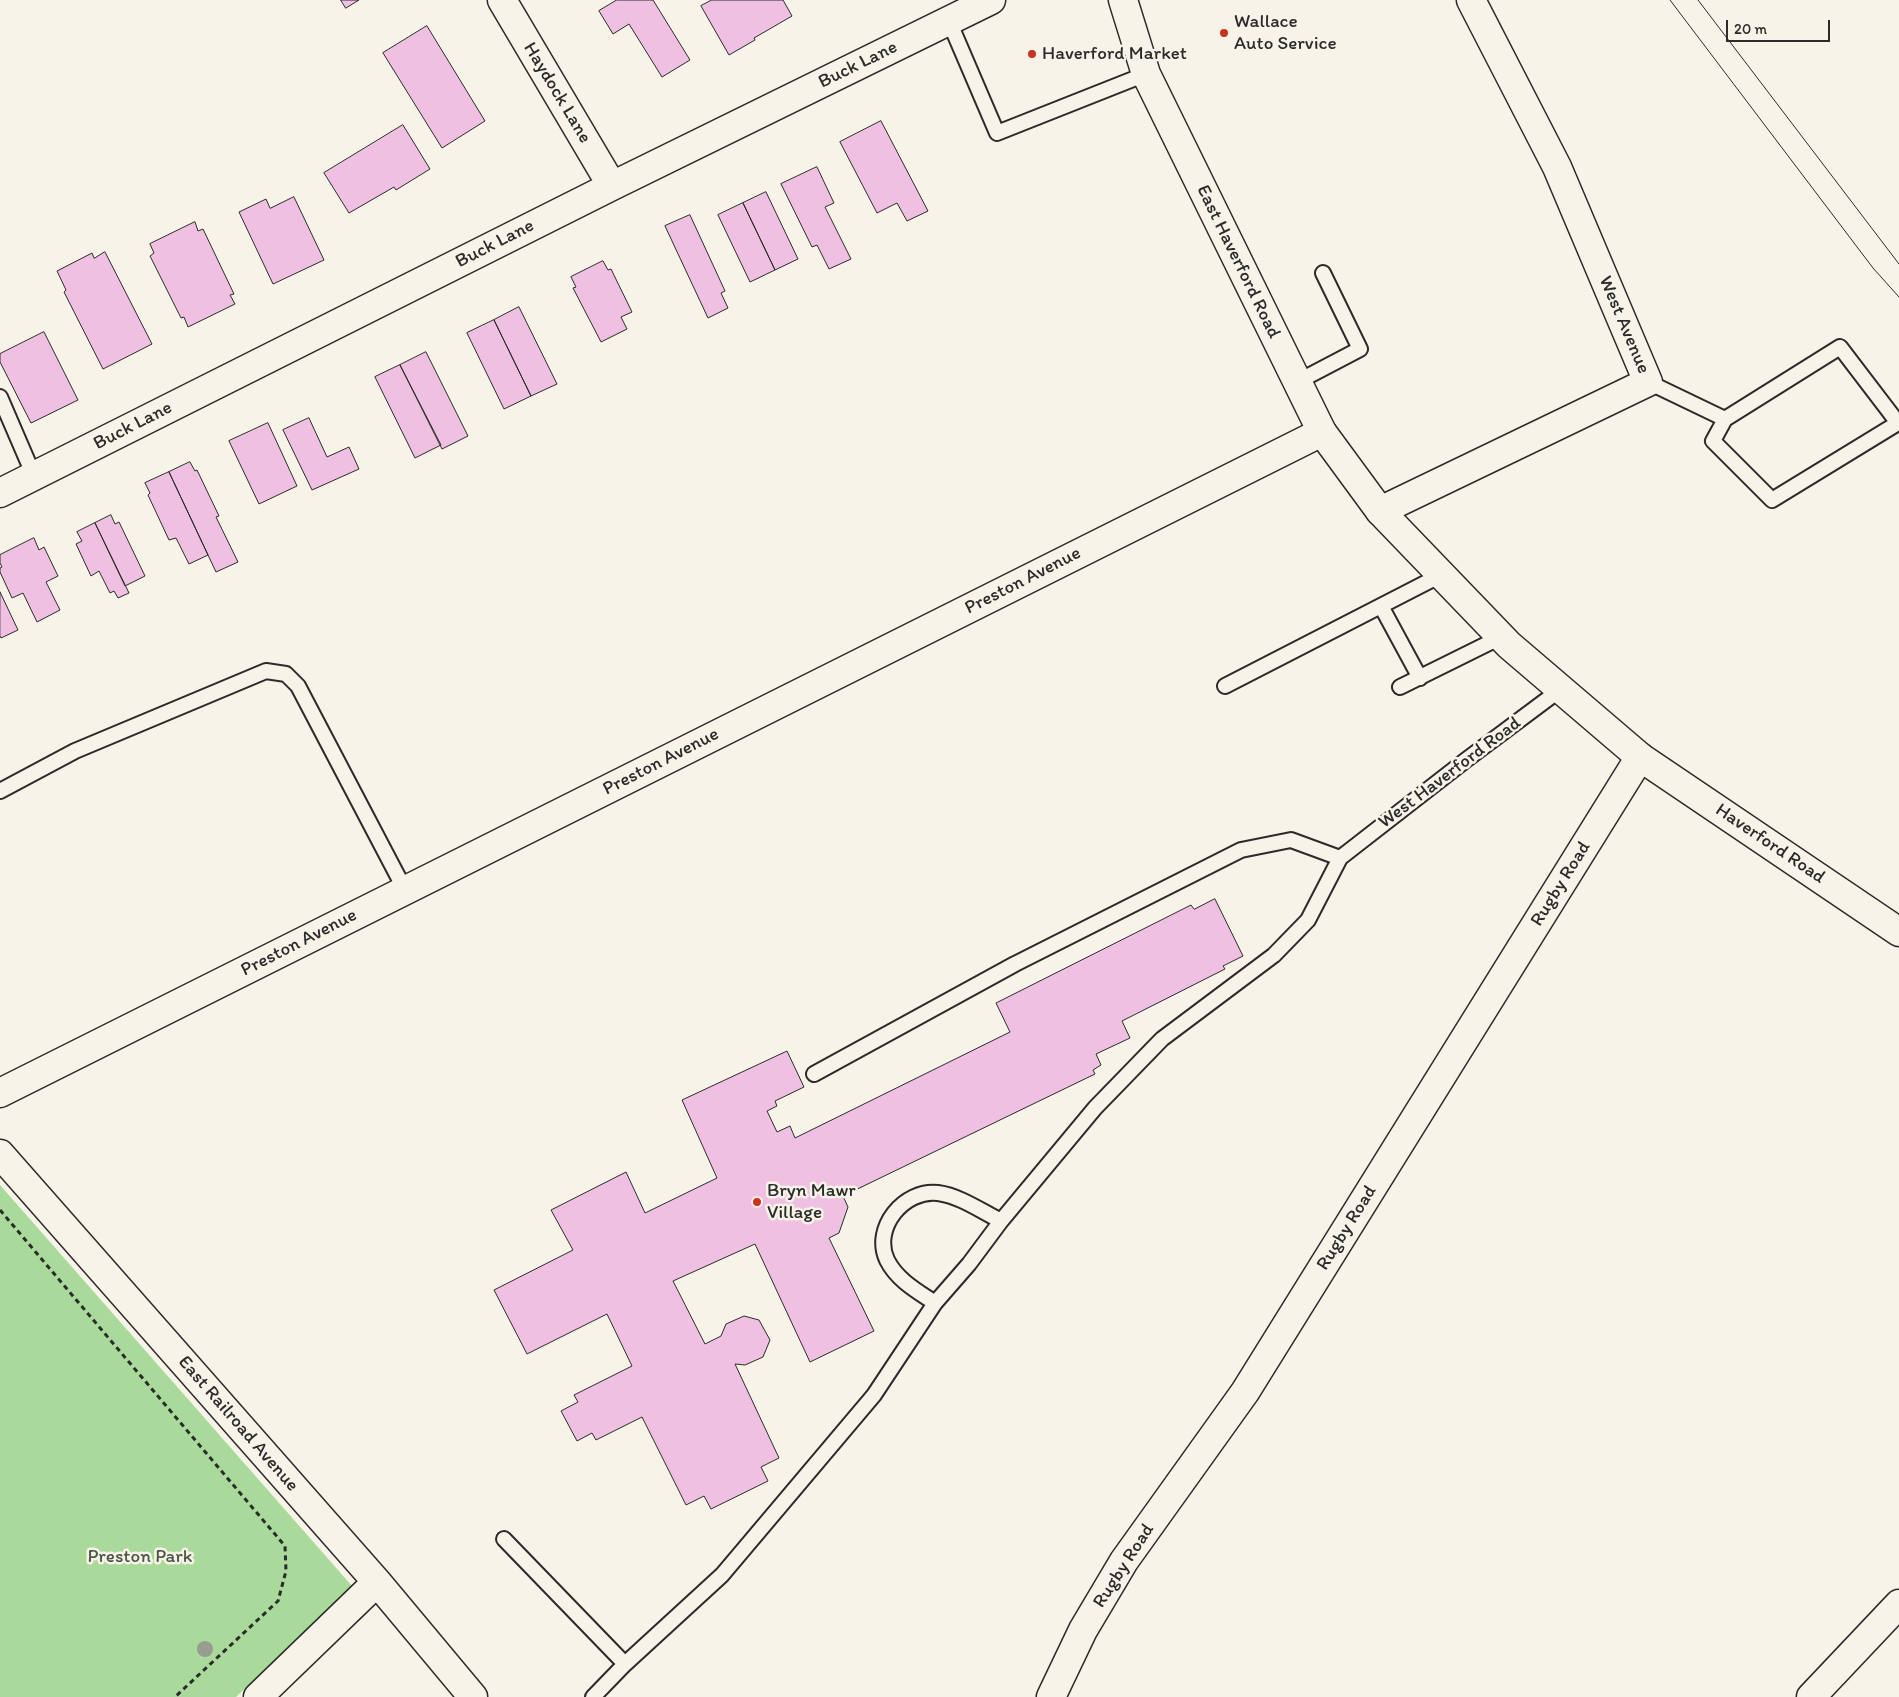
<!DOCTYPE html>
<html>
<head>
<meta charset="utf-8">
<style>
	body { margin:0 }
	#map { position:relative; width:1899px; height:1697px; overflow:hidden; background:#f7f3e8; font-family:Itim,sans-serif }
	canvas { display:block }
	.scale { position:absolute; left:1726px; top:20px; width:104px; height:22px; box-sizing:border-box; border:2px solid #2b2b2b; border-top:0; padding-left:6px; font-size:15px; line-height:18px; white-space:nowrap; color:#2b2b2b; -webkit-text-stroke:4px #f7f3e8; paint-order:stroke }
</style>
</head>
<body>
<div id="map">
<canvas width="1899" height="1697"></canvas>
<div class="scale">20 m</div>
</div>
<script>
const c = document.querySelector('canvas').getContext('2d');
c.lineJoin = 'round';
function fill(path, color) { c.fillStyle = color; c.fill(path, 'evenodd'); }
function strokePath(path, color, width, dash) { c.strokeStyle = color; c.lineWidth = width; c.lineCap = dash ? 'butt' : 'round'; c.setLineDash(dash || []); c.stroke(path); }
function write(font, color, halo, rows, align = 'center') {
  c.font = font + ' Itim,sans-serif'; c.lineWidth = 5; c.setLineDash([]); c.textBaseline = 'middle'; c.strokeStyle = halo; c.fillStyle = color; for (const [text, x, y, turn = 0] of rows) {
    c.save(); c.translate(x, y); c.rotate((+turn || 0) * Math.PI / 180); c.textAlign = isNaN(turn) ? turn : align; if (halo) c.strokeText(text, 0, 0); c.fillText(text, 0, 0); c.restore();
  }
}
const green = new Path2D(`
	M0 1185 352 1586 236 1697H0Z`);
const building = new Path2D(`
	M341 0H359L346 8Z
	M617 0H653L690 60 662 77 629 24 613 34 599 11Z
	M712 0H783L792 16 754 38 755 40 729 55 701 6Z
	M427 26 485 121 442 148 383 53Z
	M881 121 928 211 907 221 897 203 877 213 840 142Z
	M403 125 430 169 396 190 394 187 349 213 324 173Z
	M817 167 834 203 825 207 851 259 829 269 817 245 812 247 781 184Z
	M766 192 798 259 775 270 743 203Z
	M294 197 324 260 273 284 239 212 266 199 270 208Z
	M743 203 775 270 750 282 718 215Z
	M690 215 725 291 721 293 728 308 708 318 665 226Z
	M195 222 198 231 203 229 234 294 230 295 235 304 188 327 184 317 181 318 150 256 154 253 150 244Z
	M105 252 152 344 103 369 64 292 66 290 57 271 92 253 94 258Z
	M603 261 608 270 611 269 632 312 621 317 627 329 601 342 573 288 576 287 571 277Z
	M519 307 557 384 531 396 494 320Z
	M494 320 531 396 504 409 467 333Z
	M44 332 78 400 31 423 0 362V354Z
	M426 352 468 436 442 449 400 365Z
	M400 365 441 445 415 458 375 377Z
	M309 418 327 457 349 447 359 469 312 490 283 430Z
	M268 423 297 486 259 504 229 441Z
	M190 462 195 471 197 470 219 516 216 517 238 562 216 572 169 472Z
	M169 472 208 555 189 564 176 538 169 540 148 495 150 493 145 483Z
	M111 515 115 524 119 522 145 576 125 586 95 523Z
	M95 523 129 593 118 598 114 591 110 593 99 571 91 576 76 544 82 541 77 532Z
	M34 538 39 550 44 547 58 576 46 582 60 610 37 622 23 593 12 598 0 572V568L2 567 0 563V555Z
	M0 592 18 630 1 638 0 636Z
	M1215 899 1243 956 1223 966 1225 969 1122 1021 1130 1038 1096 1054 1101 1065 1093 1070 1095 1074 843 1196 848 1207 839 1233 829 1238 874 1331 810 1362 755 1244 673 1281 705 1344 721 1336 726 1324 744 1316 759 1320 770 1340 763 1357 745 1365 735 1364 779 1458 761 1467 768 1481 711 1509 704 1496 686 1505 642 1417 596 1440 592 1433 577 1441 561 1411 578 1402 574 1395 632 1366 607 1314 527 1354 494 1290 573 1250 551 1210 626 1172 645 1213 717 1178 682 1100 787 1051 804 1087 775 1101 777 1106 767 1111 777 1132 790 1126 795 1138 1010 1032 996 1003 1191 905 1194 909Z`);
const path = new Path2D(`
	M0 1210 285 1546 286 1571 278 1601 175 1697`);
const lane = new Path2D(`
	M949 21 997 133 1146 74
	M1297 382 1360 349 1323 273
	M1648 382 1725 419 1840 347 1898 423 1772 500 1713 441 1725 419
	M0 397 34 476
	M1381 606 1420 678
	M1225 686 1441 575
	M1400 687 1501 637
	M0 791 75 751 266 671 286 674 298 686 405 890
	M814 1074 1015 964 1241 850 1291 840 1340 858
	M935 1303C917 1291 897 1280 887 1260 872 1228 904 1189 938 1193 960 1196 981 1211 1001 1221
	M504 1539 625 1664
	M593 1697 625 1664 722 1575 874 1395 935 1303 969 1264 1001 1221 1095 1108 1162 1039 1274 955 1308 920 1340 858 1466 760 1561 689`);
const street = new Path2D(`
	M502 0 612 186
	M0 493 612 186 991 0
	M1380 511 1648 382 1557 167 1471 0
	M0 1093 1322 432
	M0 1154 377 1582 473 1697
	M258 1697 377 1582
	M1051 1697 1083 1630 1124 1561 1245 1392 1640 757
	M1811 1697 1899 1604`);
const primary = new Path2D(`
	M1123 0 1146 74 1322 432 1380 511 1509 645 1640 757 1899 932`);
const tram = new Path2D(`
	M1670 0 1873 268 1899 297
	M1698 0 1899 264`);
const trees = [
	[205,1649]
];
const markers = [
	[1224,33,5,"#c8321e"],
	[1032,54,5,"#c8321e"],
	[757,1202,5,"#c8321e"]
];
const poiNames = [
	["Wallace",1234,22],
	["Auto Service",1234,44],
	["Haverford Market",1042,54],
	["Bryn Mawr",767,1191],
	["Village",767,1213]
];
const streetNames = [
	["Buck Lane",858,65,-26],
	["Haydock Lane",557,93,59],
	["Buck Lane",495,244,-27],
	["East Haverford Road",1238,262,64],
	["West Avenue",1624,325,67],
	["Buck Lane",133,426,-27],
	["Preston Avenue",1023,581,-27],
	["Preston Avenue",661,762,-27],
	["West Haverford Road",1450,773,-37],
	["Haverford Road",1770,844,34],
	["Rugby Road",1561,884,-58],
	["Preston Avenue",299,943,-27],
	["Rugby Road",1347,1228,-58],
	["East Railroad Avenue",238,1424,49],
	["Rugby Road",1124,1566,-57]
];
const parkNames = [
	["Preston Park",140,1557]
];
fill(green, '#a9da9b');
fill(building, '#efc0e2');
strokePath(building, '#2b2b2b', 1);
strokePath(lane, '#2b2b2b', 18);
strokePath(street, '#2b2b2b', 31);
strokePath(primary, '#2b2b2b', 31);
strokePath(path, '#2b2b2b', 3, [5, 4]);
strokePath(lane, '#f7f3e8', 14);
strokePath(street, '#f7f3e8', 28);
strokePath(primary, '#f7f3e8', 28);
strokePath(tram, '#2b2b2b', 1);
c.fillStyle = '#989d8f';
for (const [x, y] of trees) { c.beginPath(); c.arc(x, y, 8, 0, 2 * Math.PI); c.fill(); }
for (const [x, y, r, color] of markers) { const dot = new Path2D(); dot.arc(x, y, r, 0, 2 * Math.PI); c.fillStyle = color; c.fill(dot); strokePath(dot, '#f7f3e8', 2); }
write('19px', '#2b2b2b', '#f7f3e8', poiNames, 'left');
write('19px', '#2b2b2b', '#f7f3e8', streetNames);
write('19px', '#4a5747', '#f7f3e8', parkNames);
</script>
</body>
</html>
